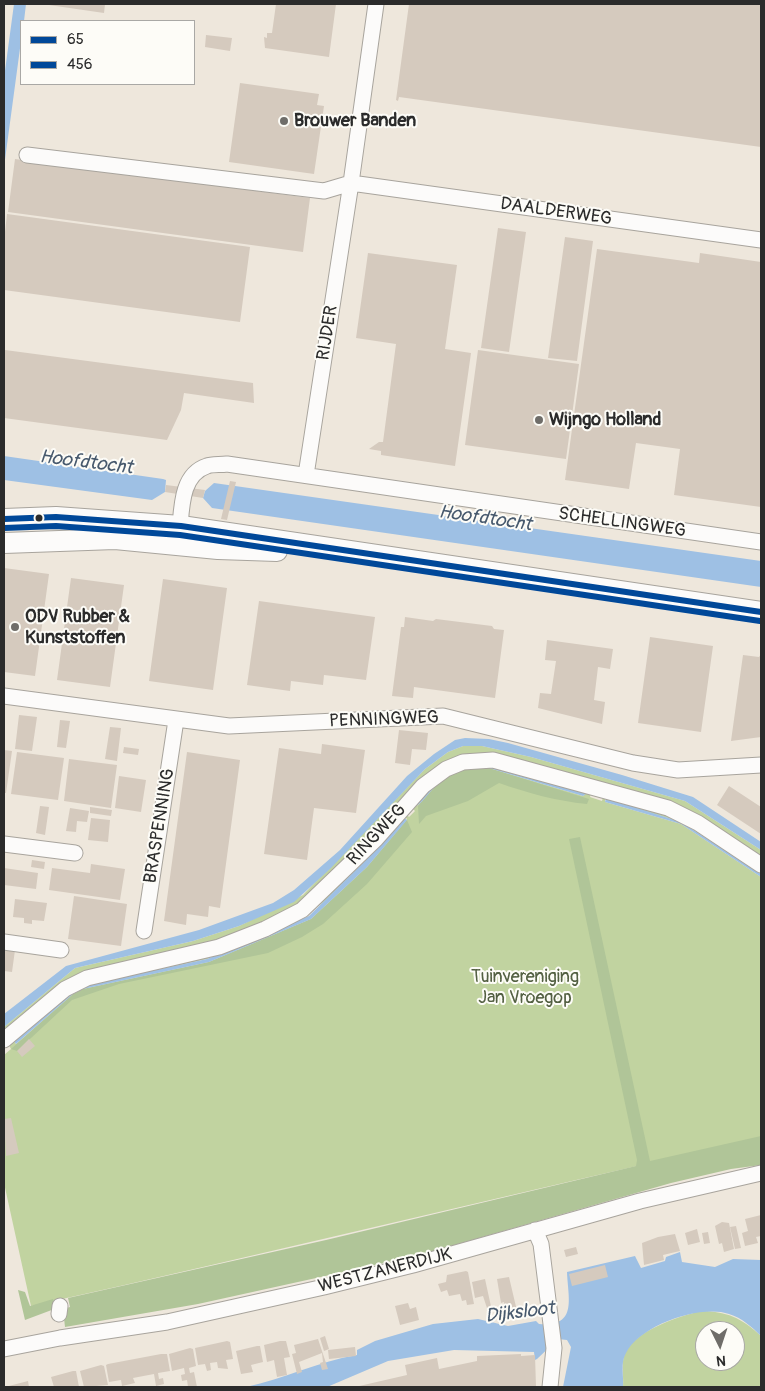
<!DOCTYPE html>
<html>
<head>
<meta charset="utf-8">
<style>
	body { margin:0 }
	#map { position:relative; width:765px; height:1391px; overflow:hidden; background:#eee7dc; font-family:Pangolin,sans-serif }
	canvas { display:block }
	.frame { position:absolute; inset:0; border:5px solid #2b2b2b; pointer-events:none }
	.legend { position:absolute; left:20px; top:20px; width:175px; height:65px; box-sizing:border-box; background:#fdfcf7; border:1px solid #a9a8a5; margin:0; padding:6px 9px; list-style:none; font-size:15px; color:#2b2b2b }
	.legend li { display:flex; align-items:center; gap:10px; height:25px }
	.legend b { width:25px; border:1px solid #a9a8a5 }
	.north { position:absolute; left:695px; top:1321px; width:50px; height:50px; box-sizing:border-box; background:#fdfcf7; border:1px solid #a9a8a5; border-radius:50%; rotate:176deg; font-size:14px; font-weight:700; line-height:20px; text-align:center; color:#2b2b2b }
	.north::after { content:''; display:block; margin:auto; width:18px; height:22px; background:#6f6d69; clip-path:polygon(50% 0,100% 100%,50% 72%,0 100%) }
</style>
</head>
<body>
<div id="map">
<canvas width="765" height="1391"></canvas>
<div class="frame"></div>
<ul class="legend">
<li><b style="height:6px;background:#004899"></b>65</li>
<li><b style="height:6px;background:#004899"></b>456</li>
</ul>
<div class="north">N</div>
</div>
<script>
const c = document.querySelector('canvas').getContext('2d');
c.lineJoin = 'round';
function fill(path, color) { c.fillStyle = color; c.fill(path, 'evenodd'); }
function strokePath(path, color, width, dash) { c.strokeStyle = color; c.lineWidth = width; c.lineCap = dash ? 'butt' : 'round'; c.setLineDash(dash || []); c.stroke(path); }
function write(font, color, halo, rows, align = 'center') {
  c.font = font + ' Pangolin,sans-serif'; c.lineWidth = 4; c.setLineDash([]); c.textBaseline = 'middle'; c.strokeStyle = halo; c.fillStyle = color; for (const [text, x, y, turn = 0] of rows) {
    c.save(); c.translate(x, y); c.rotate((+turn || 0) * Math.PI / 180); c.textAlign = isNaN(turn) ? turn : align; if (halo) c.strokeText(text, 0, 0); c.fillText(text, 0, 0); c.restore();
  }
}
const green = new Path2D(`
	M463 746H482L531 757 685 801 761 850V861L705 824 464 757 303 904 228 939 88 973 4 1035V1027L75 968 193 941 239 926 303 895 425 769 448 752Z
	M483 764 501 766 592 791 590 797 602 801 604 793 676 815 761 869V873L681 822 605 799V802L681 824 761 877V1138C517 1192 275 1252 31 1306L4 1183V1055L11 1049 8 1043 68 991 90 981 200 956 229 947 290 921 318 902 405 813 409 817 415 811 411 807C431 783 451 765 483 764ZM474 765 494 766 586 793 583 796 489 768C466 766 448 773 432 789 427 795 422 803 416 806 421 787 455 768 474 765ZM405 817 407 819 367 867 311 919 209 962 83 989 73 994 16 1044 14 1041 72 992 81 987 207 959 301 920 326 900 370 856Z
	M700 1311C726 1311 742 1318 761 1336V1387H623C624 1376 621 1367 624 1356 632 1331 678 1317 700 1311ZM705 1331H735V1361H705Z`);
const forest = new Path2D(`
	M475 767 489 768 589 799 587 804C556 801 528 793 499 783L468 801 426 816 419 824 418 806C434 787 450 770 475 767Z
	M407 820 412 832 367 884 323 924 302 937 268 953 119 984 72 1000 17 1051 11 1049 73 994 83 989 209 962 311 919 367 867Z
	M580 837 650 1161 761 1136V1165L731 1169 671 1183 416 1256 198 1304 65 1327 63 1309 70 1307 68 1298 326 1240 636 1166 637 1160 569 839Z
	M18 1290 25 1292 30 1306 53 1299 57 1308 25 1320Z`);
const water = new Path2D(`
	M14 4H26L24 21H21V41L4 167V78Z
	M4 456 163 479 166 480 165 492 152 500 4 480Z
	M214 483 761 561V587L212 508 203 498 205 491Z
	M465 738 489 739 508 743 622 775 693 797 761 842V850L685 801 531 757 482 746H463L448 752 425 769 331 868 294 902 239 926 193 941 75 968 4 1027V1014L66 966 199 930 273 903 294 890 340 850 407 776 434 754 455 740Z
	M474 765 494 766 587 793 583 796 489 768C466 766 448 773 432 790 427 795 422 803 416 806 421 787 455 768 474 765Z
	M606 798 681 822 761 873V877L681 824 605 802Z
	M403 817 407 820 367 867 311 919 209 962 83 989 73 994 16 1044 14 1041 72 992 91 984 207 959 309 916 370 856Z
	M680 1252 682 1262 715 1267 733 1259 761 1260V1336C752 1327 742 1318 729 1314 701 1304 640 1325 626 1353 620 1363 624 1376 623 1387H563L571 1347 567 1340 558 1339 537 1359 535 1360 534 1352 454 1350 388 1361 327 1387H246C284 1379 319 1361 357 1355V1350L375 1341 433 1324 478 1319 508 1326 536 1321 539 1324C578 1327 568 1299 567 1272L635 1256 641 1268 665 1261 666 1257Z`);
const building = new Path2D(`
	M42 4H105L104 13Z
	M276 4H336L329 57 265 48 264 37 267 38V33H272Z
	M409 4H761V147L399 97 398 101 396 100Z
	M206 35 232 38 230 51 205 47Z
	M240 83 319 94 317 105 324 106 314 174 229 162Z
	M15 159 310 198 303 252 8 212Z
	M7 214 250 247 240 322 4 290V241Z
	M498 228 526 232 509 352 481 348Z
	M565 237 593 241 577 361 548 358Z
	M597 249 699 263 700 253 761 262V507L674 495 680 449 636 443 629 489 565 480Z
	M368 253 457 265 445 349 471 353 455 466 381 455V451L369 449 379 442H383L396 344 356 338Z
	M5 350 253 383 254 403 184 393 181 410 167 440 4 418Z
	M478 350 579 364 566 459 465 445Z
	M230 481 236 482 227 520 221 519Z
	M166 485 205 490 203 498 165 492Z
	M4 568 49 574 35 676 4 672Z
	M71 578 124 585 110 687 57 680Z
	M163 579 227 588 213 690 149 681Z
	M259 601 375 617 366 680 324 675 323 685 291 681 290 691 247 685Z
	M405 617 433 621 436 619 492 626 494 629 504 630 495 698 414 687 413 698 392 696 401 627H404Z
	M650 637 713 646 701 732 638 723Z
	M547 640 613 649 610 669 598 667 594 700 605 702 602 724 538 708 540 693 551 694 556 661 545 660Z
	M761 654V737L731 741 743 655 759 657Z
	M19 715 37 717 32 751 15 749Z
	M60 720 70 721 66 748 57 747Z
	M110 727 121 728 117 761 105 759Z
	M399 730 428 733 426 750 412 749 410 765 395 763Z
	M322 744 365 750 356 813 314 808 307 860 264 854 279 748 321 754Z
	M124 747 139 749 138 755 123 753Z
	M4 750 12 751 6 793H4Z
	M17 752 64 758 58 800 11 794Z
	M187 752 240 760 220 908 209 906 208 917 187 914 186 925 164 921Z
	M69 759 117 765 111 808 64 801Z
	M119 776 146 780 141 812 115 808Z
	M729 786 761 807V834L717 805Z
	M40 806 49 807 45 835 36 833Z
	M90 807 112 810 111 816 90 813Z
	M70 808 89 811 87 822 77 821 76 832 66 831Z
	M91 818 110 820 108 842 88 840Z
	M32 860 45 862 44 869 31 867Z
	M91 864 125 869 120 900 49 890 52 868 90 873Z
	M4 868 38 873 36 889 4 885Z
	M74 896 127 904 121 946 68 939Z
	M15 899 47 903 44 921 32 920V924L24 923V918L13 917Z
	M4 949 15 950 12 972 4 971Z
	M29 1039 35 1046 22 1057 17 1051Z
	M11 1118 19 1153 6 1156 4 1119Z
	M761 1215V1236L756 1237 758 1243 745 1246 742 1233 748 1231 745 1219Z
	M722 1222 729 1223 734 1249 724 1252 722 1243 719 1244 715 1226Z
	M736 1226 741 1248 735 1249 730 1227Z
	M697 1229 700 1242 688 1245 685 1233Z
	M708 1232 710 1243 704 1244 702 1233Z
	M675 1234 680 1251 663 1255 664 1260 644 1265 642 1243 658 1237Z
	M576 1247 578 1254 566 1257 564 1250Z
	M605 1265 608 1277 572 1286 569 1274Z
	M466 1271 468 1272 474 1304 467 1305 466 1300 462 1301 460 1294 449 1296 447 1290 441 1292 438 1284 446 1282 447 1275Z
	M509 1277 517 1311 505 1314 504 1302 501 1303 497 1279Z
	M485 1279 492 1311H488L483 1296 475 1298 472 1282Z
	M408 1303 410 1309 416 1307 419 1320 400 1325 395 1306Z
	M325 1336 329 1349 324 1351 320 1338Z
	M318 1339 328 1369 322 1370 320 1363 323 1362 322 1353 299 1362 302 1372 297 1374 292 1354 296 1353 294 1345Z
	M227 1341 230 1342 233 1359 226 1360 228 1369 218 1368 217 1362 210 1363 211 1370 207 1371 205 1364 198 1365 195 1348Z
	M280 1341H286L290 1357 284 1358 287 1375 277 1377 274 1360 267 1362 264 1345Z
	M257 1346H260L263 1362 251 1365 253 1372 241 1374 236 1351Z
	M355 1347 356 1356 329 1359 328 1350Z
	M190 1348 193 1349 196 1366 189 1368 190 1373 194 1372 197 1387H188L187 1380 182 1381 181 1375 185 1374 184 1368 172 1371 169 1354Z
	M161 1354H167L170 1371 158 1373 159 1379 163 1378 164 1384 156 1386 154 1374 133 1378 135 1383 122 1386 121 1380 109 1382 106 1365 108 1364Z
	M521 1354V1356L535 1355 536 1387H355L407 1375 405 1365 437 1358 439 1369 477 1361V1356Z
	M101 1365 104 1366 108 1385 84 1387 80 1371Z
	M73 1371H76L79 1387H54L51 1377Z
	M28 1381 29 1387H5Z`);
const minor = new Path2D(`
	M27 155 324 191 351 183 761 240
	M306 475 351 183 376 4
	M179 537C182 513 179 475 207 466 212 464 220 465 227 464L761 542
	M4 696 229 726 443 716 633 763 678 770 761 765
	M4 844 75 853
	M144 931 176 720
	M4 942 61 950
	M4 1040 65 989 87 978 219 947 265 929 302 910 376 839 423 786 446 769 463 762 493 760 668 808 698 823 761 865
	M535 1230 541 1244 554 1348 550 1387
	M59 1314 60 1306
	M4 1349 60 1338 167 1322 324 1287 413 1265 640 1201 761 1173`);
const major = new Path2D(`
	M4 519 56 517 181 526 761 612
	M4 543 115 539 218 549 277 551`);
const bus1 = new Path2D(`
	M4 519 56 517 181 526 761 612`);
const bus2 = new Path2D(`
	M4 528 56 526 180 535 760 621`);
const markers = [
	[284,121,5,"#6f6d69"],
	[539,420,5,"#6f6d69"],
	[39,518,4.5,"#2b2b2b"],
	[15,627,5,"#6f6d69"]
];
const poiNames = [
	["Brouwer Banden",294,121],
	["Wijngo Holland",549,420],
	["ODV Rubber &",25,617],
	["Kunststoffen",25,638]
];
const streetNames = [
	["DAALDERWEG",556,212,8],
	["RIJDER",328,333,-81],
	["SCHELLINGWEG",622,523,8],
	["PENNINGWEG",384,720,-2],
	["BRASPENNING",160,826,-81],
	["RINGWEG",377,835,-47],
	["WESTZANERDIJK",385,1271,-14]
];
const parkNames = [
	["Tuinvereniging",525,977],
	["Jan Vroegop",525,998]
];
const waterNames = [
	["Hoofdtocht",86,463,7],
	["Hoofdtocht",485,519,8],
	["Dijksloot",520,1313,-7]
];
fill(green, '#c1d3a0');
fill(forest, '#b0c598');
fill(water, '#9ec0e4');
fill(building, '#d5cabe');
strokePath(minor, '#a8a49d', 17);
strokePath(major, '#a8a49d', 22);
strokePath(minor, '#fcfbfa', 15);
strokePath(major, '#fcfbfa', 20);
strokePath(bus1, '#004899', 6);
strokePath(bus2, '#004899', 6);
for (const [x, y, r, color] of markers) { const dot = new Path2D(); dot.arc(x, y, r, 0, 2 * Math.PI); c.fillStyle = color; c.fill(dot); strokePath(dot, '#fdfcf7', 2); }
write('bold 18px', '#2b2b2b', '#fdfcf7', poiNames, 'left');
write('18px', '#2b2b2b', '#fdfcf7', streetNames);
write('18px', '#536042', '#fdfcf7', parkNames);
write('italic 19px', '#47596d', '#fdfcf7', waterNames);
</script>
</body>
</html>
